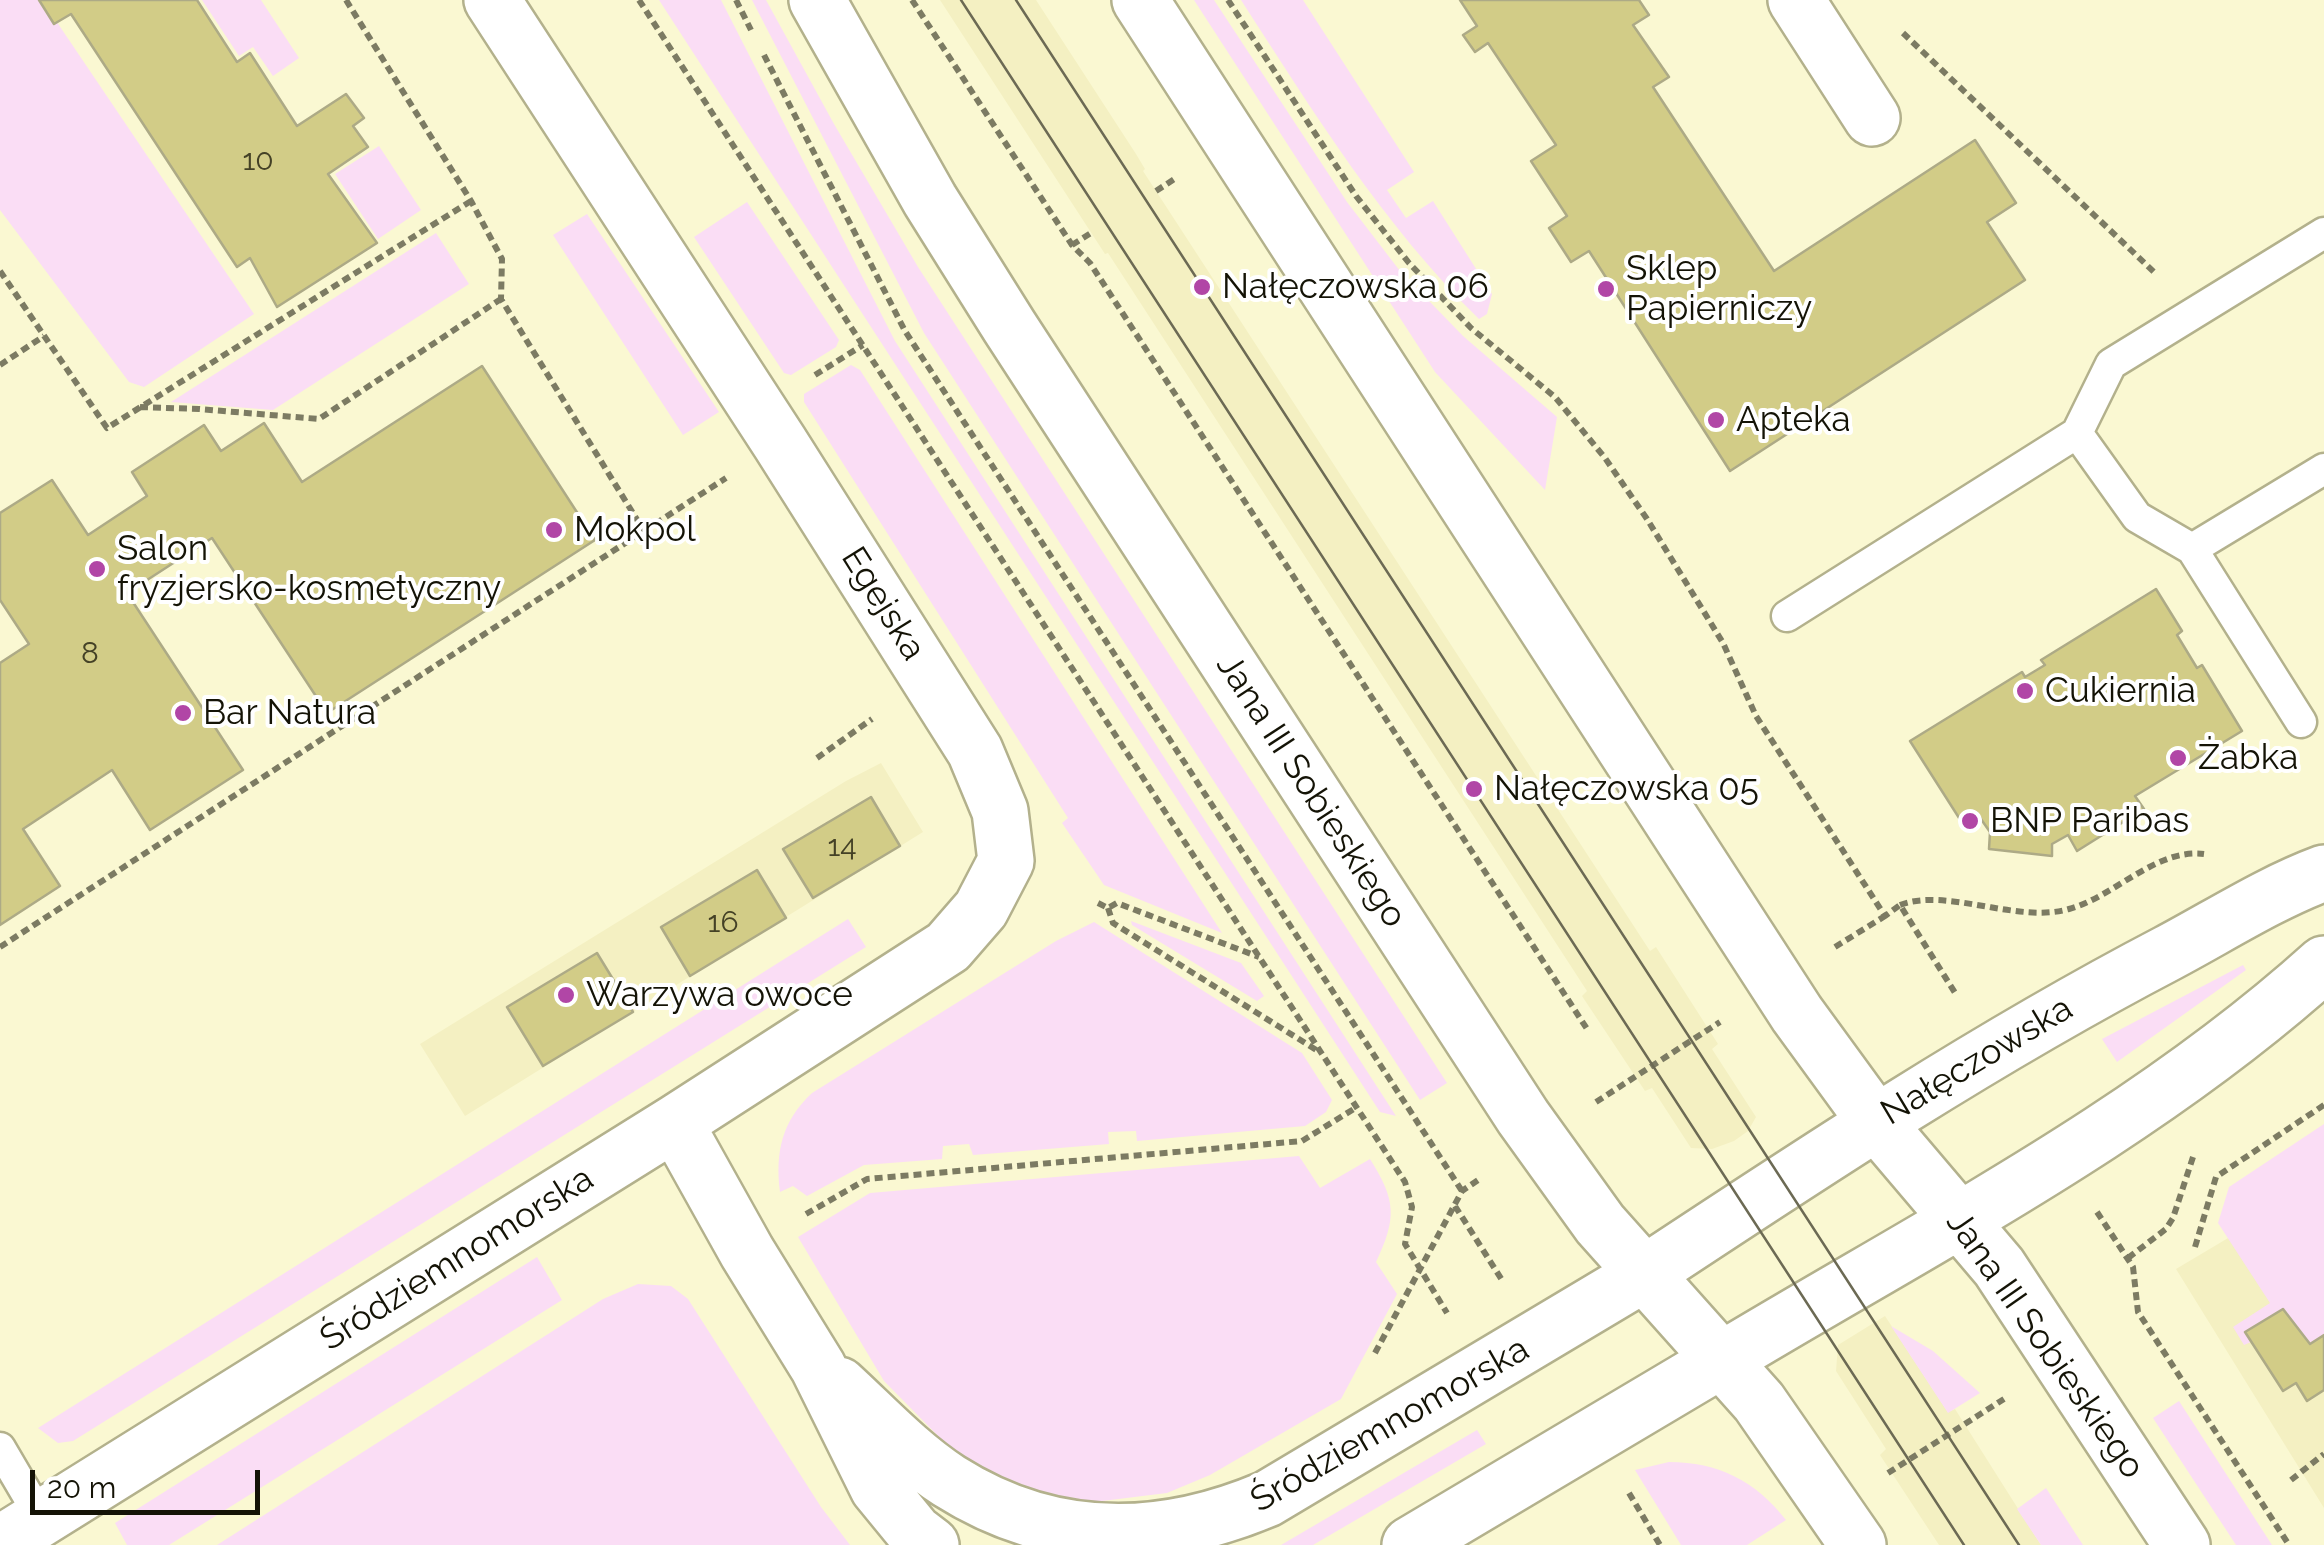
<!DOCTYPE html>
<html>
<head>
<meta charset="utf-8">
<style>
	body { margin:0 }
	#map { position:relative; width:2324px; height:1545px; overflow:hidden; background:#faf8d2; font-family:Raleway,sans-serif }
	canvas { display:block }
	.scale { position:absolute; left:30px; top:1470px; width:230px; height:45px; box-sizing:border-box; border:5px solid #141306; border-top:0; padding-left:12px; font-size:30px; line-height:35px; white-space:nowrap; color:#141306; -webkit-text-stroke:8px #fff; paint-order:stroke }
</style>
</head>
<body>
<div id="map">
<canvas width="2324" height="1545"></canvas>
<div class="scale">20 m</div>
</div>
<script>
const c = document.querySelector('canvas').getContext('2d');
c.lineJoin = 'round';
function fill(path, color) { c.fillStyle = color; c.fill(path, 'evenodd'); }
function strokePath(path, color, width, dash) { c.strokeStyle = color; c.lineWidth = width; c.lineCap = dash ? 'butt' : 'round'; c.setLineDash(dash || []); c.stroke(path); }
function write(font, color, halo, rows, align = 'center') {
  c.font = font + ' Raleway,sans-serif'; c.lineWidth = 8; c.setLineDash([]); c.textBaseline = 'middle'; c.strokeStyle = halo; c.fillStyle = color; for (const [text, x, y, turn = 0] of rows) {
    c.save(); c.translate(x, y); c.rotate((+turn || 0) * Math.PI / 180); c.textAlign = isNaN(turn) ? turn : align; if (halo) c.strokeText(text, 0, 0); c.fillText(text, 0, 0); c.restore();
  }
}
const built = new Path2D(`
	M940 0H1036L1136 154 1145 169 1143 171 1650 951 1656 947 1718 1044 1712 1049 1756 1117 1748 1131 1734 1141 1712 1149 1691 1148 1652 1088 1645 1091 1582 996 1587 991 1108 253 1105 254Z
	M881 763 923 832 465 1116 420 1044 846 781Z
	M2324 1181V1508L2176 1269Z
	M1885 1316 1948 1412 1955 1409 2041 1545H1939L1880 1455 1886 1449 1836 1371 1838 1345Z`);
const green = new Path2D(`
	M0 0H42L254 314 144 387 129 382 0 210Z
	M202 0H261L299 58 273 76 253 47 239 56Z
	M659 0H721L895 341 1396 1116 1380 1112Z
	M752 0H766L834 124 918 267 1447 1083 1420 1100 924 333Z
	M1194 0H1214L1347 202 1400 271 1463 336 1557 417 1545 490 1435 372Z
	M1241 0H1303L1414 172 1387 190 1406 218 1433 201 1492 294 1487 314 1479 319C1383 225 1314 113 1241 0Z
	M379 146 421 210 378 239 335 174Z
	M747 202 839 340 836 347 791 375 784 373 694 237Z
	M587 214 719 412 683 435 553 235Z
	M436 233 469 284 273 410 171 402Z
	M851 365 860 370 1222 933 1104 885 1062 823 1068 818 804 402V394Z
	M848 919 866 947 73 1441 58 1443 38 1428Z
	M1131 921 1241 963 1264 996 1257 1001 1132 925Z
	M1094 922 1302 1053 1332 1100 1326 1112 1305 1126 1137 1141 1136 1131 1108 1132 1109 1144 973 1155 969 1144 943 1146 942 1159 864 1165 807 1196 793 1186 780 1192C775 1152 782 1121 812 1093L1056 941Z
	M2243 965 2246 970 2117 1062 2102 1039Z
	M2324 1124V1335L2310 1344 2283 1310 2246 1332 2251 1342 2244 1345 2233 1327 2270 1303 2218 1223 2229 1187Z
	M1299 1156 1320 1188 1370 1159C1396 1200 1397 1218 1376 1262L1397 1294 1341 1399 1210 1475 1167 1493 1086 1503 1001 1481 948 1446 884 1381 798 1237 870 1193Z
	M537 1257 562 1300 169 1545H127L115 1523Z
	M638 1284 671 1286 688 1299 821 1507 850 1545H217L603 1299Z
	M1891 1326 1933 1351 1980 1393 1948 1413Z
	M2179 1401 2272 1545H2236L2153 1418Z
	M1477 1430 1486 1444 1313 1545H1281Z
	M1669 1462C1718 1462 1756 1481 1786 1520L1747 1545H1681L1635 1470Z
	M2046 1488 2083 1545H2041L2017 1509Z`);
const building = new Path2D(`
	M39 0H197L237 62 250 53 297 126 346 94 364 118 353 126 368 147 328 174 377 243 277 307 250 258 237 267 71 14 54 24Z
	M1460 0H1639L1649 15 1633 25 1669 77 1653 87 1774 271 1975 140 2016 203 1987 222 2025 280 1730 471 1589 251 1571 262 1549 228 1567 216 1531 161 1556 145 1488 43 1475 52 1463 35 1477 26Z
	M482 366 595 540 327 713 212 538 127 593 243 770 150 830 112 770 23 829 60 886 0 925V663L29 644 0 600V513L52 480 88 535 147 496 132 472 204 425 221 451 264 423 302 482Z
	M2156 589 2182 631 2177 635 2197 668 2202 665 2242 731 2135 796 2144 809 2077 851 2068 835 2052 844V856L1989 849 1990 832 1976 812 1961 821 1910 741 2022 672 2025 677 2045 665 2041 660Z
	M871 797 900 846 813 898 783 849Z
	M757 870 786 918 690 976 661 927Z
	M597 953 633 1012 543 1066 507 1007Z
	M2283 1309 2310 1344 2324 1335V1390L2307 1401 2296 1383 2283 1391 2245 1332Z`);
const path = new Path2D(`
	M346 0 471 201 502 259 501 299 644 531
	M639 0 1405 1182 1412 1207 1405 1244 1447 1313
	M736 0 751 30
	M912 0 1072 245 1090 263 1589 1032
	M1228 0 1356 196 1409 263 1471 328 1555 397 1605 458 1647 519 1723 643 1756 716 1885 916 1900 905 1957 996
	M1903 33 2155 273
	M764 55 905 331 1462 1191
	M1156 191 1176 178
	M1072 245 1091 233
	M0 271 107 428 471 201
	M0 365 44 336
	M815 375 863 345
	M140 407 199 409 319 419 501 299
	M817 758 872 719
	M1098 903 1108 908 1117 903 1259 957
	M1900 905C1947 887 2017 924 2069 909 2114 897 2156 848 2204 854
	M1108 908 1113 923 1318 1051
	M0 947 726 478
	M1835 947 1885 916
	M1596 1102 1720 1022
	M1455 1206 1502 1280
	M2097 1212 2133 1267 2138 1312 2289 1545
	M806 1214 867 1179 1302 1141 1357 1107
	M2195 1247 2216 1177 2324 1105
	M2128 1258 2166 1229 2173 1218 2194 1154
	M1375 1353 1462 1191 1481 1178
	M1888 1473 2004 1399
	M2291 1480 2324 1454
	M1629 1493 1660 1545`);
const lane = new Path2D(`
	M2077 433 2111 364 2324 233
	M2192 549 2301 722
	M1787 616 2077 433 2137 517 2192 549 2324 469
	M0 1448 41 1518`);
const street = new Path2D(`
	M492 0 780 443 975 751 1000 811 1006 861 981 909 948 947 675 1123
	M1796 0 1872 118
	M839 1385C874 1417 909 1455 949 1481 1050 1545 1158 1545 1267 1499L1644 1274
	M0 1544 675 1123 747 1252 818 1367 878 1488 914 1532 931 1545
	M1410 1545 1723 1359`);
const secondary = new Path2D(`
	M817 0 930 200 1009 326 1523 1117 1600 1224 1759 1402 1858 1545
	M1140 0 1797 1014 1875 1121 1999 1267 2182 1545
	M1644 1274C1815 1161 1986 1048 2168 953 2219 926 2270 893 2324 873
	M1723 1359C1927 1236 2146 1125 2324 964`);
const tram = new Path2D(`
	M961 0 1964 1545
	M1016 0 2019 1545`);
const markers = [
	[1202,287,10,"#b146a6"],
	[1606,289,10,"#b146a6"],
	[1716,420,10,"#b146a6"],
	[554,530,10,"#b146a6"],
	[97,569,10,"#b146a6"],
	[2025,691,10,"#b146a6"],
	[183,713,10,"#b146a6"],
	[2178,758,10,"#b146a6"],
	[1474,789,10,"#b146a6"],
	[1970,821,10,"#b146a6"],
	[566,995,10,"#b146a6"]
];
const numberNames = [
	["10",258,161],
	["8",90,654],
	["14",842,847],
	["16",723,923]
];
const poiNames = [
	["Sklep",1626,269],
	["Papierniczy",1626,309],
	["Nałęczowska 06",1222,287],
	["Apteka",1736,420],
	["Mokpol",574,530],
	["Salon",117,549],
	["fryzjersko-kosmetyczny",117,589],
	["Cukiernia",2045,691],
	["Bar Natura",203,713],
	["Żabka",2198,758],
	["Nałęczowska 05",1494,789],
	["BNP Paribas",1990,821],
	["Warzywa owoce",586,995]
];
const streetNames = [
	["Egejska",883,604,58],
	["Jana III Sobieskiego",1311,791,57],
	["Nałęczowska",1977,1061,-31],
	["Śródziemnomorska",457,1259,-32],
	["Jana III Sobieskiego",2045,1345,55],
	["Śródziemnomorska",1390,1425,-30]
];
fill(built, '#f4f0c2');
fill(green, '#faddf5');
fill(building, '#d2cc87');
strokePath(building, '#adaa86', 2.5);
strokePath(lane, '#b3b18c', 35);
strokePath(street, '#b3b18c', 60);
strokePath(secondary, '#b3b18c', 60);
strokePath(path, '#7c7b63', 6, [8, 5]);
strokePath(lane, '#fff', 30);
strokePath(street, '#fff', 55);
strokePath(secondary, '#fff', 55);
strokePath(tram, '#6c6a54', 2.5);
for (const [x, y, r, color] of markers) { const dot = new Path2D(); dot.arc(x, y, r, 0, 2 * Math.PI); c.fillStyle = color; c.fill(dot); strokePath(dot, '#fff', 4); }
write('30px', '#444126', null, numberNames);
write('35px', '#141306', '#fff', poiNames, 'left');
write('35px', '#141306', '#fff', streetNames);
</script>
</body>
</html>
